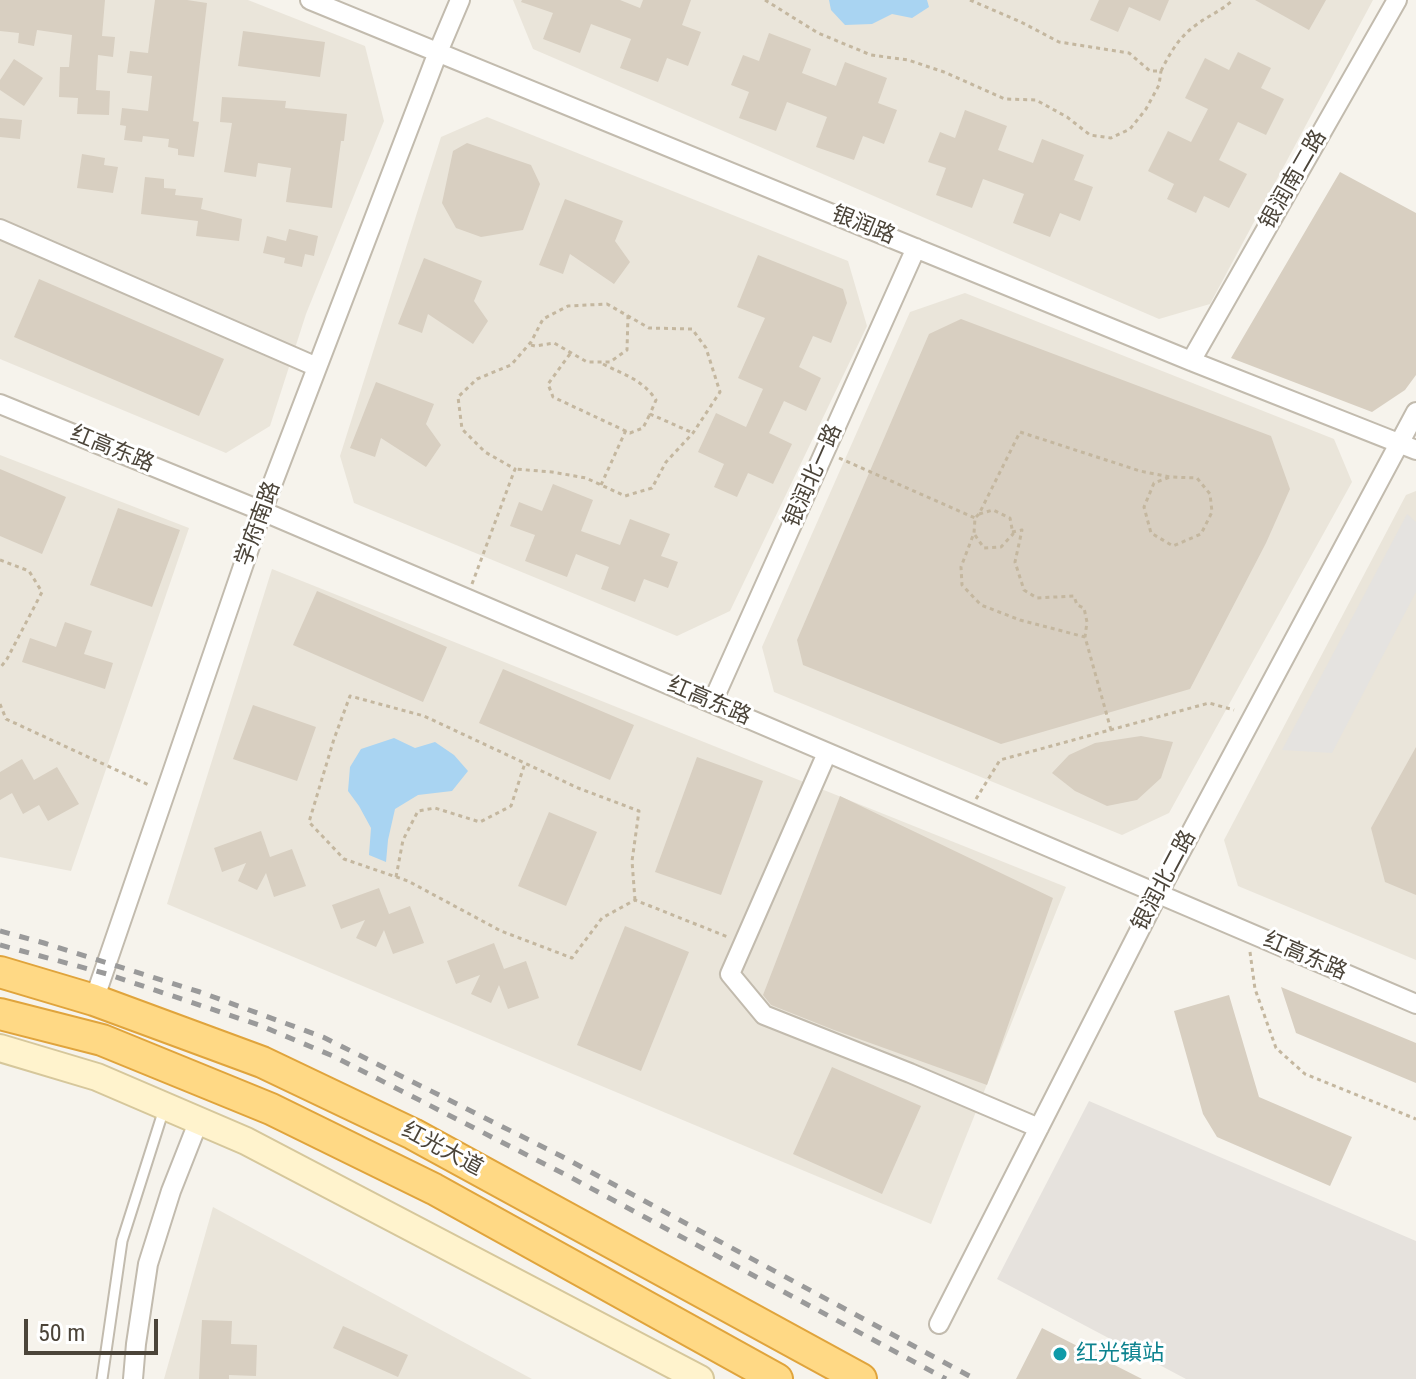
<!DOCTYPE html>
<html>
<head>
<meta charset="utf-8">
<style>
	body { margin:0 }
	#map { position:relative; width:1416px; height:1379px; overflow:hidden; background:#f6f3ec; font-family:"Roboto Condensed",sans-serif }
	canvas { display:block }
	.scale { position:absolute; left:24px; top:1319px; width:134px; height:36px; box-sizing:border-box; border:4px solid #4b4439; border-top:0; padding-left:10px; font-size:24px; line-height:28px; white-space:nowrap; color:#4b4439; -webkit-text-stroke:6px #fff; paint-order:stroke }
</style>
</head>
<body>
<div id="map">
<canvas width="1416" height="1379"></canvas>
<div class="scale">50 m</div>
</div>
<script>
const c = document.querySelector('canvas').getContext('2d');
c.lineJoin = 'round';
function fill(path, color) { c.fillStyle = color; c.fill(path, 'evenodd'); }
function strokePath(path, color, width, dash) { c.strokeStyle = color; c.lineWidth = width; c.lineCap = dash ? 'butt' : 'round'; c.setLineDash(dash || []); c.stroke(path); }
function write(font, color, halo, rows, align = 'center') {
  c.font = font + ' "Roboto Condensed","Noto Sans SC",sans-serif'; c.lineWidth = 6; c.setLineDash([]); c.textBaseline = 'middle'; c.strokeStyle = halo; c.fillStyle = color; for (const [text, x, y, turn = 0] of rows) {
    c.save(); c.translate(x, y); c.rotate((+turn || 0) * Math.PI / 180); c.textAlign = isNaN(turn) ? turn : align; if (halo) c.strokeText(text, 0, 0); c.fillText(text, 0, 0); c.restore();
  }
}
const residential = new Path2D(`
	M0 0H248L365 46 384 121 306 314 270 426 226 453 0 359Z
	M513 0H1373L1210 304 1159 319 533 49Z
	M487 117 848 261 867 326 730 611 677 636 354 503 340 456 441 137Z
	M965 293 1334 439 1352 482 1169 813 1122 835 774 692 762 647 910 312Z
	M0 455 189 528 71 871 0 857Z
	M1416 491V960L1238 886 1224 840 1406 495Z
	M272 569 1066 887 931 1224 167 904Z
	M213 1207 532 1379H164Z`);
const industrial = new Path2D(`
	M1089 1101 1416 1241V1379H1186L997 1279Z`);
const parking = new Path2D(`
	M1407 514 1416 522V592L1332 753 1282 750Z`);
const water = new Path2D(`
	M829 0H927L929 7 912 18 892 14 872 24 845 25 831 10Z
	M394 738 415 748 435 742 454 755 468 771 452 791 418 795 395 809 388 840 386 862 369 855 371 828 359 806 348 791 350 767 361 749Z`);
const building = new Path2D(`
	M0 0H105L102 36 115 37 113 57 98 55 96 90 110 91 109 115 77 114 78 98 59 97 60 67H69L72 35 37 30 34 46 18 43 19 33 0 31Z
	M155 0H187L207 3 193 121 199 122 194 157 178 155V149L168 147 169 139 143 136 142 142 124 140 126 126 120 125 122 108 148 111 152 76 127 73 130 51 148 53Z
	M522 0H620L640 8 643 0H691L682 25 701 32 688 66 667 58 658 82 620 68 631 39 591 24 580 53 543 39 553 13 521 2Z
	M1099 0H1169L1160 21 1129 7 1118 32 1090 20Z
	M1255 0H1326L1309 30Z
	M243 31 325 42 320 77 238 66Z
	M769 33 811 49 802 73 836 86 845 62 887 78 878 103 897 110 884 144 863 136 854 160 816 147 827 117 787 102 776 131 739 118 749 92 731 85 743 55 759 61Z
	M1238 52 1271 68 1261 88 1284 99 1266 135 1238 122 1219 160 1247 174 1229 208 1204 196 1196 213 1167 199 1174 184 1148 171 1168 131 1191 142 1208 109 1185 98 1205 58 1229 70Z
	M14 59 43 78 24 106 0 90V80Z
	M222 97 286 101 285 108 347 114 344 141H341L332 208 286 202 291 168 258 163 256 177 224 172 232 123 220 122Z
	M965 110 1007 126 998 150 1033 163 1042 139 1084 155 1074 180 1093 187 1080 221 1060 213 1050 237 1013 223 1024 194 983 179 972 208 936 195 946 168 928 162 940 132 955 138Z
	M0 118 22 120 20 139 0 137Z
	M467 143 531 165 540 184 523 230 481 237 456 228 442 203 453 151Z
	M82 154 105 158 104 165 118 167 113 193 77 188Z
	M1340 172 1416 213V375L1405 390 1372 412 1231 358Z
	M145 177 164 179V188L176 189 175 195 203 198 201 209 242 219 239 241 196 236 198 221 141 214Z
	M565 199 623 221 615 241 630 262 614 284 570 254 563 274 539 265Z
	M289 229 318 236 314 256 305 254 302 267 284 263 285 258 263 253 267 236 286 241Z
	M758 255 843 289 847 303 831 343 813 336 799 367 821 378 806 411 784 401 769 433 792 444 773 484 748 473 737 497 714 487 724 464 698 452 716 413 746 427 763 389 738 378 765 318 737 307Z
	M424 258 482 281 474 301 488 321 473 344 428 314 422 333 398 324Z
	M39 279 224 359 199 416 14 337Z
	M961 319 1271 436 1290 489 1266 543 1190 689 1001 744 803 665 797 640 929 334Z
	M376 382 434 404 426 424 441 445 426 467 381 438 375 457 350 448Z
	M0 469 66 497 42 554 0 536Z
	M553 484 593 500 581 531 620 545 630 519 670 534 661 556 678 562 668 588 644 579 635 602 601 589 609 567 576 554 567 577 525 561 535 535 510 526 519 502 542 511Z
	M118 508 180 530 152 607 90 585Z
	M317 591 447 647 423 702 293 645Z
	M65 622 92 631 84 654 113 663 105 689 22 662 30 638 56 647Z
	M503 669 634 725 610 780 479 723Z
	M253 705 316 727 297 781 233 759Z
	M1141 736 1173 742 1161 778 1137 800 1107 806 1075 791 1052 773 1069 755 1095 743Z
	M1416 747V895L1385 882 1371 828Z
	M697 757 763 781 721 895 655 872Z
	M22 759 34 780 57 767 79 804 48 821 39 805 23 814 12 793 0 800V772Z
	M840 796 1053 898 987 1085 834 1030 771 1005 763 995Z
	M549 812 597 832 566 906 518 886Z
	M261 831 270 857 292 849 306 886 274 897 266 873 257 890 238 881 246 863 222 872 214 848Z
	M379 888 389 914 410 906 424 943 393 954 384 930 376 947 356 938 365 920 341 929 332 905Z
	M625 926 689 952 641 1071 577 1045Z
	M494 943 504 969 526 961 539 998 508 1009 499 985 491 1003 471 994 480 975 456 984 447 961Z
	M1281 987 1416 1043V1083L1296 1033Z
	M1229 995 1259 1097 1352 1137 1330 1186 1217 1137 1203 1114 1174 1011Z
	M832 1067 921 1106 882 1194 793 1154Z
	M202 1320 232 1321 231 1344 257 1345 256 1376 229 1375V1379H199Z
	M343 1326 408 1355 398 1377 333 1348Z
	M1042 1328 1142 1379H1016Z`);
const path = new Path2D(`
	M765 0 818 33 871 55 908 60 944 72 1005 99 1036 100 1067 117 1090 135 1111 138 1130 129 1146 109 1159 85 1161 71
	M970 0 1021 22 1059 42 1129 53 1150 71H1161C1170 53 1179 37 1196 25 1208 16 1221 11 1233 0
	M531 345 535 346 554 343 587 362H610L627 350 628 315
	M570 354 548 384 553 397 630 433 643 428 650 414
	M603 364C624 375 642 379 656 400L650 414 693 433
	M839 458 975 518
	M601 485 626 430
	M1012 532 1022 530 1015 562 1024 590 1037 598 1074 596 1077 605 1084 608 1087 622 1085 637
	M975 535 984 548 1001 547 1013 534 1010 518 993 510 979 514
	M0 560 29 571 42 592 7 659 0 668
	M472 584 515 469 485 452 462 429 458 397 477 379 511 365 531 342 543 319 568 306 607 304 649 328 692 329 706 348 720 392 693 433 666 462 652 488 625 496 586 478 552 472 515 469
	M0 704 6 719 151 786
	M1111 730 1085 637 1020 620 981 605 962 585 961 567 974 533 975 518 979 514 1020 432 1140 471 1170 477 1197 478 1210 494 1212 512 1201 534 1173 546 1151 533 1144 507 1154 483 1170 477
	M976 799 1000 760 1209 703 1234 710
	M396 877 403 840 418 811 435 808 480 822 511 806 525 763
	M635 900 632 861 639 811 578 788 424 716 350 696 334 739 309 822 344 859 408 881 501 931 572 958 602 918 635 900 728 937
	M1250 952 1255 989 1276 1048 1305 1074 1416 1119`);
const service = new Path2D(`
	M102 1379 122 1241 164 1109`);
const minor = new Path2D(`
	M310 0 1191 361 1416 450
	M0 229 317 367
	M1191 361 1397 0
	M0 404 262 511 1416 1004
	M712 703 916 248
	M827 753 730 974 764 1015 910 1073 1039 1128
	M94 1000 262 511 438 52 460 0
	M939 1324 1158 894 1416 412
	M133 1379 136 1344 148 1264 171 1191 199 1120`);
const secondary = new Path2D(`
	M0 1048 97 1077 246 1141 700 1379`);
const trunk = new Path2D(`
	M0 972 94 1000 262 1062 413 1134 861 1379
	M0 1014 102 1040 271 1109 434 1189 777 1379`);
const rail = new Path2D(`
	M0 931 44 943 200 992 323 1037 561 1156 975 1379
	M0 945 107 974 259 1025 333 1056 572 1178 946 1379`);
const markers = [
	[1060,1354,8,"#0f9aa8"]
];
const streetNames = [
	["银润南二路",1294,180,-60],
	["银润路",863,226,22],
	["红高东路",112,450,22],
	["银润北一路",814,476,-66],
	["学府南路",259,524,-70],
	["红高东路",709,702,23],
	["银润北二路",1165,881,-62],
	["红高东路",1305,957,23],
	["红光大道",442,1150,28]
];
const cultureNames = [
	["红光镇站",1076,1354]
];
fill(residential, '#eae5da');
fill(industrial, '#e6e2dd');
fill(parking, '#e5e3e0');
fill(water, '#a9d4f2');
fill(building, '#d8cfc1');
strokePath(service, '#c2bbae', 13);
strokePath(minor, '#c2bbae', 22);
strokePath(secondary, '#d6c79b', 30);
strokePath(trunk, '#e0a43c', 34);
strokePath(path, '#c4b79f', 3, [4, 4]);
strokePath(service, '#fff', 9);
strokePath(minor, '#fff', 18);
strokePath(secondary, '#fff3cd', 26);
strokePath(trunk, '#ffd985', 30);
strokePath(rail, '#9a9a9a', 5, [10, 10]);
for (const [x, y, r, color] of markers) { const dot = new Path2D(); dot.arc(x, y, r, 0, 2 * Math.PI); c.fillStyle = color; c.fill(dot); strokePath(dot, '#fff', 3); }
write('22px', '#4b4439', '#fff', streetNames);
write('22px', '#0d838f', '#fff', cultureNames, 'left');
</script>
</body>
</html>
